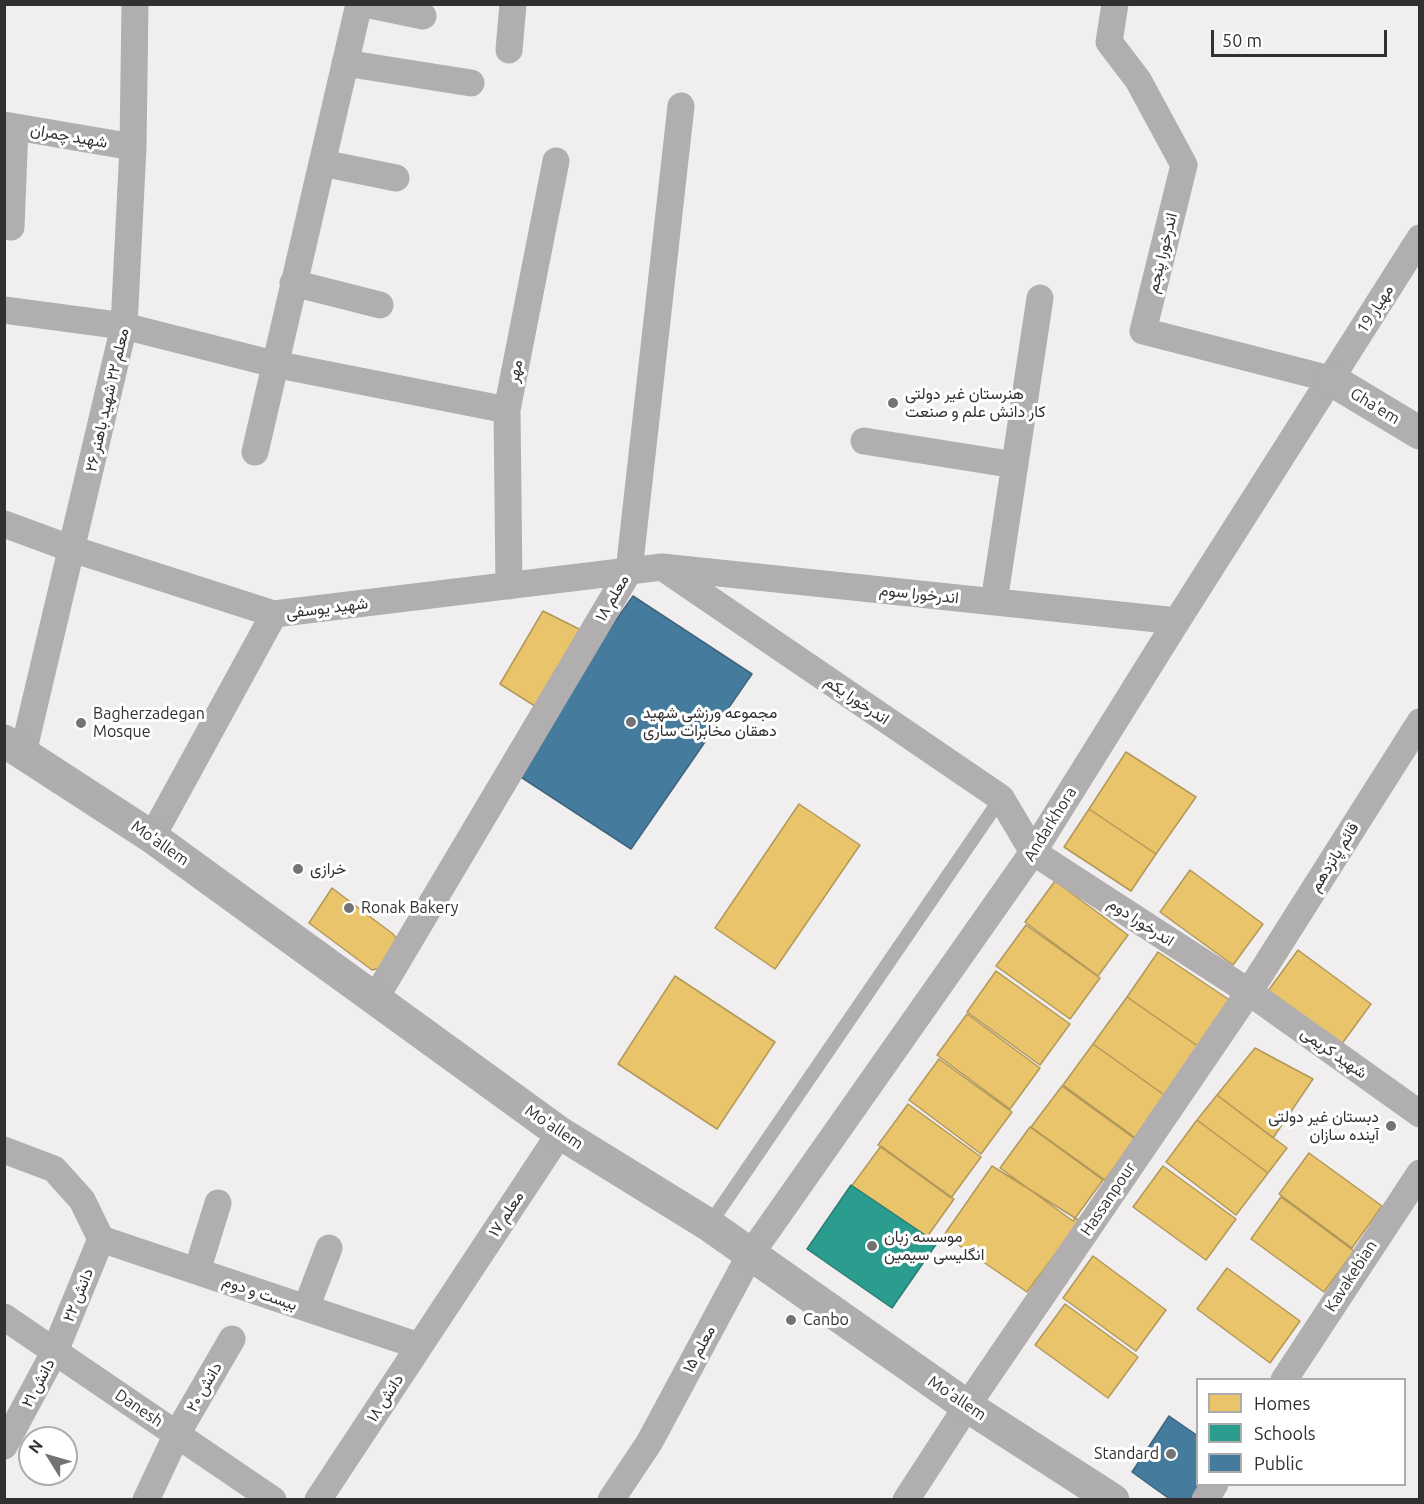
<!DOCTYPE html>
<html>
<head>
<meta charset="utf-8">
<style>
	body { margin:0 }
	#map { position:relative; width:1424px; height:1504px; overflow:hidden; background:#f1eeef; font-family:Ubuntu,sans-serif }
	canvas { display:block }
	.frame { position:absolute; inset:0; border:6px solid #323031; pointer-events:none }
	.legend { position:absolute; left:1196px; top:1378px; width:210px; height:108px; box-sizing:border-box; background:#fff; border:2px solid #adacad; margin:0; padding:8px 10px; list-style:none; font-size:18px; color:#323031 }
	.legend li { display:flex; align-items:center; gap:12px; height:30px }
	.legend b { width:30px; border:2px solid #adacad }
	.north { position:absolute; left:18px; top:1426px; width:60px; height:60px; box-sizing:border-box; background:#fff; border:2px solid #adacad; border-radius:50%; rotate:307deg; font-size:16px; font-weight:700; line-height:24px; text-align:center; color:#323031 }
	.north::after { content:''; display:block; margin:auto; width:21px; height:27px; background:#757274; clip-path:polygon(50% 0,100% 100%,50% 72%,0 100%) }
	.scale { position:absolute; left:1211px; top:30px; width:176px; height:27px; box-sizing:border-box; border:3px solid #323031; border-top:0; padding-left:8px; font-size:18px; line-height:21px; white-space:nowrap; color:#323031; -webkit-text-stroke:4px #fff; paint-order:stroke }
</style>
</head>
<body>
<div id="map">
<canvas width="1424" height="1504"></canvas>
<div class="frame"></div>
<ul class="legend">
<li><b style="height:16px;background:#e9c46a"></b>Homes</li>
<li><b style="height:16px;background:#2a9d8f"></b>Schools</li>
<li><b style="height:16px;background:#457b9d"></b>Public</li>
</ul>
<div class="north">N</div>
<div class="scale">50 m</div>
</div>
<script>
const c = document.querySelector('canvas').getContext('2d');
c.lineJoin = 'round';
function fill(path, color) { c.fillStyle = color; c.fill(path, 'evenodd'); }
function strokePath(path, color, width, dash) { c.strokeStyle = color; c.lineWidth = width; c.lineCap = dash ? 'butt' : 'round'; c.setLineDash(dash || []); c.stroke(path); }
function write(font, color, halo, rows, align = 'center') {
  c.font = font + ' Ubuntu,Vazirmatn,sans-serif'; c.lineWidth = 6; c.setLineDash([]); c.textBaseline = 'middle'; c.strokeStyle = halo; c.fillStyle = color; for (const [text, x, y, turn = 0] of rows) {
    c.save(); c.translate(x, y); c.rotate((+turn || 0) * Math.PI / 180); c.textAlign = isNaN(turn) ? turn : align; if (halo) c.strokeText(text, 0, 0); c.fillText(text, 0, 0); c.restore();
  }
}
const homes = new Path2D(`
	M543 611 583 631 538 708 500 684Z
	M1126 752 1196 797 1156 854 1089 809Z
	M799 804 860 845 775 969 715 928Z
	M1089 809 1156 854 1131 891 1064 847Z
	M1190 870 1263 924 1233 965 1160 912Z
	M1055 881 1128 935 1098 976 1025 922Z
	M332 888 393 934 400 944 384 967 372 970 309 923Z
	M1026 925 1100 978 1070 1019 996 966Z
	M1298 950 1371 1004 1341 1045 1268 991Z
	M1158 952 1231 1001 1199 1047 1127 997Z
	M996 971 1070 1024 1040 1065 967 1012Z
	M675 976 775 1042 717 1129 618 1064Z
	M1127 997 1199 1047 1167 1097 1093 1044Z
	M967 1014 1040 1068 1010 1109 937 1055Z
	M1093 1044 1167 1097 1137 1139 1063 1085Z
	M1255 1048 1313 1079 1273 1138 1217 1095Z
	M939 1059 1012 1112 981 1154 909 1100Z
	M1062 1086 1135 1139 1105 1180 1031 1127Z
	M1217 1095 1287 1148 1268 1173 1197 1120Z
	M908 1104 981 1157 951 1198 878 1145Z
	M1197 1120 1268 1173 1236 1215 1166 1162Z
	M1030 1127 1103 1180 1073 1221 1000 1168Z
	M881 1146 954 1199 924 1241 851 1187Z
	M1309 1153 1382 1206 1352 1248 1279 1194Z
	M992 1166 1080 1221 1027 1292 944 1235Z
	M1163 1166 1236 1219 1206 1260 1133 1207Z
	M1281 1197 1354 1251 1324 1292 1251 1239Z
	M1093 1256 1166 1310 1136 1351 1063 1298Z
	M1227 1268 1300 1321 1270 1363 1197 1309Z
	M1065 1304 1138 1357 1108 1398 1035 1345Z`);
const schools = new Path2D(`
	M851 1185 937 1243 892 1308 807 1249Z`);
const public = new Path2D(`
	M633 596 752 674 631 849 510 770Z
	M1169 1416 1198 1436V1484H1202L1193 1500H1171L1132 1472Z`);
const service = new Path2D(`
	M709 1225 1001 798`);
const minor = new Path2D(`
	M365 4 423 16
	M1115 4 1109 42 1138 80 1184 165 1143 331 1330 379
	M509 50 513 4
	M345 63 471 83
	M4 125 133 147
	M322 163 396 178
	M11 227 15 127
	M293 283 380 305
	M4 310 124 326 274 364 507 410
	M864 441 1015 465
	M255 452 359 4
	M4 524 72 549 274 614 662 567 1177 621
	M665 569 1001 798 1033 852 1249 992 1420 1114
	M509 586 507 410 556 161
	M994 602 1040 298
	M23 753 124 326 133 147 135 4
	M152 837 274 614
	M376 997 629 571 681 106
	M4 1150 54 1169 82 1200 101 1239
	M101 1239 419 1346
	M197 1271 218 1203
	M306 1308 329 1248
	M4 1317 273 1500
	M1284 1380 1420 1173
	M4 1446 55 1351 101 1239
	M146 1500 177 1434 232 1339
	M318 1500 560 1133
	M611 1500 649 1443 750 1255 1033 852 1177 621 1420 238
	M906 1500 967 1406 1249 992 1420 722
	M1205 1500 1215 1484`);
const tertiary = new Path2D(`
	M1330 379 1420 433`);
const secondary = new Path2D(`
	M4 741 152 837 560 1133 709 1225 967 1406 1113 1500`);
const markers = [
	[893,403,6,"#757274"],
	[631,722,6,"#757274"],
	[81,723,6,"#757274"],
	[298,869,6,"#757274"],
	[349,908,6,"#757274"],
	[1391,1126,6,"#757274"],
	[872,1246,6,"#757274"],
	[791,1320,6,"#757274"],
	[1171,1454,6,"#757274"]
];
const streetNames = [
	["شهید چمران",69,136,10],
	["اندرخورا پنجم",1162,253,-76],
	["مهیار 19",1375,309,-58],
	["مهر",515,371,-79],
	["معلم ۲۲ شهید باهنر ۲۶",107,400,-77],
	["Gha'em",1375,406,31],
	["اندرخورا سوم",919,594,6],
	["معلم ۱۸",612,598,-60],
	["شهید یوسفی",327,608,-7],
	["اندرخورا یکم",857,700,34],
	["Andarkhora",1050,824,-58],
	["Mo'allem",160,843,35],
	["قائم پانزدهم",1334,857,-58],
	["اندرخورا دوم",1141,922,33],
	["شهید کریمی",1334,1053,35],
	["Mo'allem",554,1127,34],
	["Hassanpour",1108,1199,-56],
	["معلم ١٧",506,1214,-57],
	["Kavakebian",1351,1276,-57],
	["بیست و دوم",260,1293,19],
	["دانش ۲۲",78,1295,-68],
	["معلم ۱۵",699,1349,-62],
	["دانش ٢١",38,1383,-62],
	["دانش ۲۰",204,1387,-60],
	["دانش ١٨",385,1398,-57],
	["Mo'allem",957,1398,34],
	["Danesh",139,1408,34]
];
const poiNames = [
	["هنرستان غیر دولتی",905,394],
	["کار دانش علم و صنعت",905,412],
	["مجموعه ورزشی شهید",643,713],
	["دهقان مخابرات ساری",643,731],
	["Bagherzadegan",93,714],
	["Mosque",93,732],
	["خرازی",310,869],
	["Ronak Bakery",361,908],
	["دبستان غیر دولتی",1379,1117,"right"],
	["آینده سازان",1379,1135,"right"],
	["موسسه زبان",884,1237],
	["انگلیسی سیمین",884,1255],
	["Canbo",803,1320],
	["Standard",1159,1454,"right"]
];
fill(homes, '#e9c46a');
strokePath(homes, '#b29859', 1.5);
fill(schools, '#2a9d8f');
strokePath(schools, '#2c7c73', 1.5);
fill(public, '#457b9d');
strokePath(public, '#3f647d', 1.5);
strokePath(service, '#b0aeae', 14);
strokePath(minor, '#b0aeae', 27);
strokePath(tertiary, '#b0aeae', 33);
strokePath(secondary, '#afadae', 33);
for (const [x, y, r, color] of markers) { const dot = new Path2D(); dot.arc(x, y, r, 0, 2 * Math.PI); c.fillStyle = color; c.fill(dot); strokePath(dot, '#fff', 2); }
write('16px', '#323031', '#fff', streetNames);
write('16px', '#323031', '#fff', poiNames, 'left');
</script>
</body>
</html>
